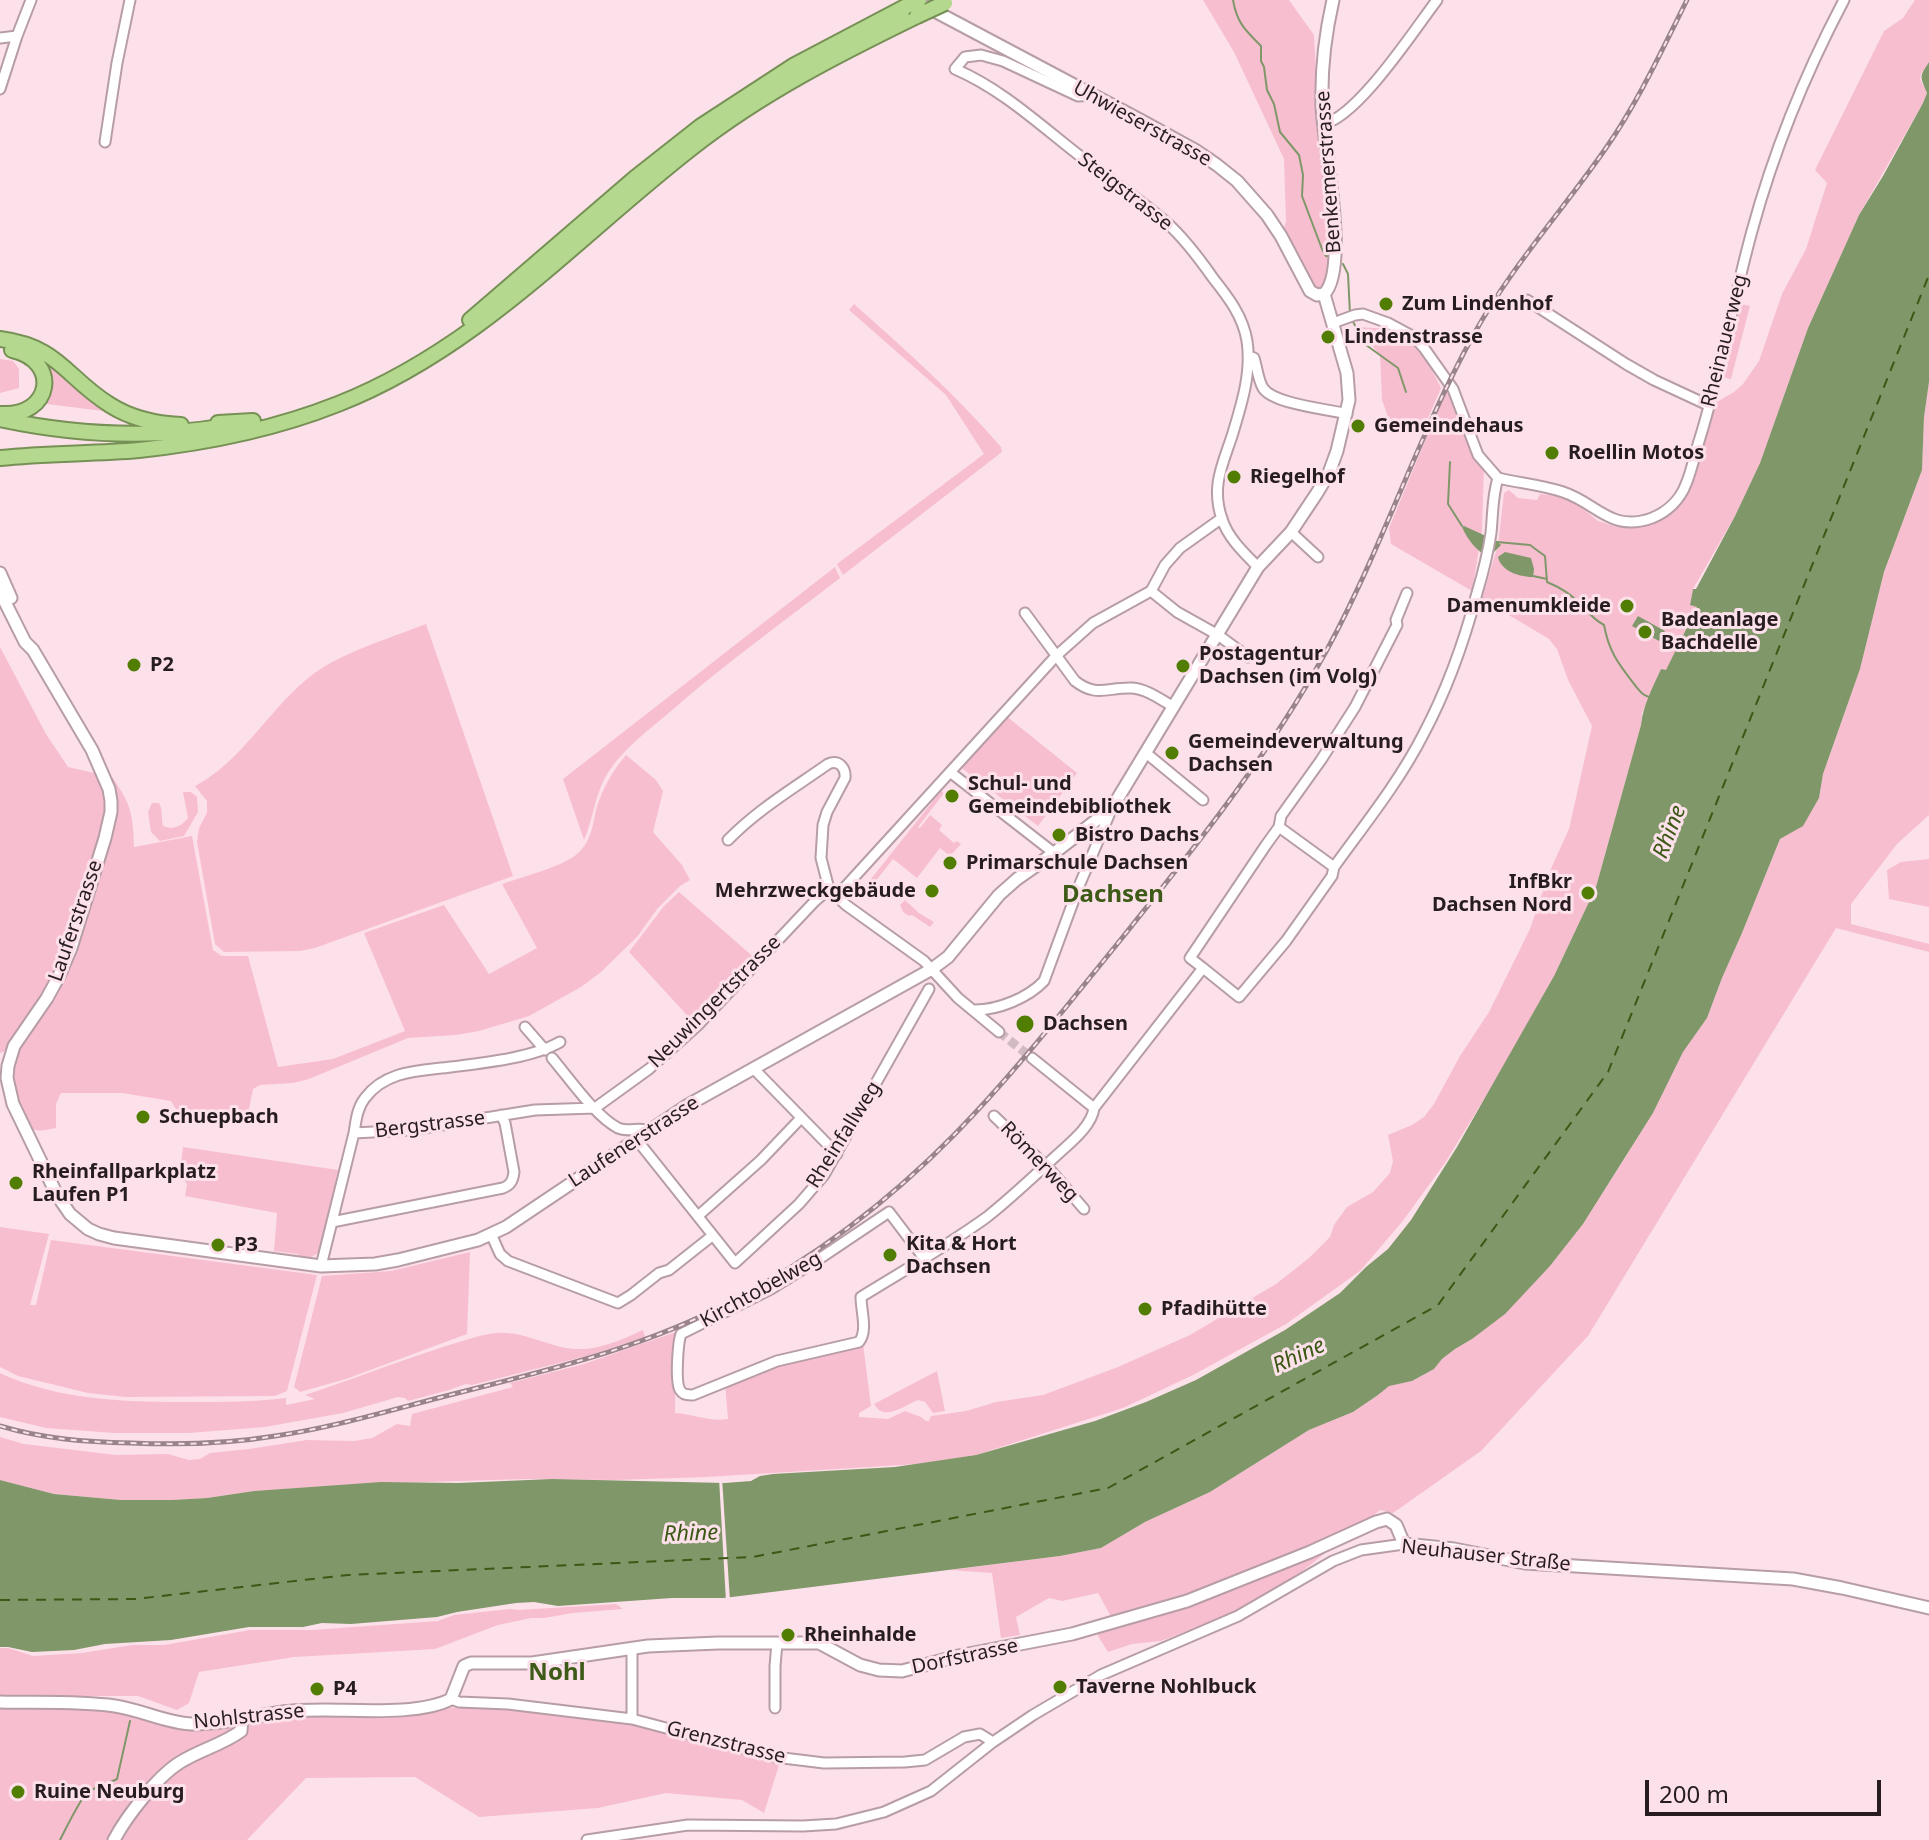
<!DOCTYPE html>
<html>
<head>
<meta charset="utf-8">
<style>
	body { margin:0 }
	#map { position:relative; width:1929px; height:1840px; overflow:hidden; background:#fde1ea; font-family:"Noto Sans",sans-serif }
	canvas { display:block }
	.scale { position:absolute; left:1645px; top:1780px; width:236px; height:36px; box-sizing:border-box; border:4px solid #271d20; border-top:0; padding-left:10px; font-size:24px; line-height:28px; white-space:nowrap; color:#271d20; -webkit-text-stroke:6px #fde1ea; paint-order:stroke }
</style>
</head>
<body>
<div id="map">
<canvas width="1929" height="1840"></canvas>
<div class="scale">200 m</div>
</div>
<script>
const c = document.querySelector('canvas').getContext('2d');
c.lineJoin = 'round';
function fill(path, color) { c.fillStyle = color; c.fill(path, 'evenodd'); }
function strokePath(path, color, width, dash) { c.strokeStyle = color; c.lineWidth = width; c.lineCap = dash ? 'butt' : 'round'; c.setLineDash(dash || []); c.stroke(path); }
function write(font, color, halo, rows, align = 'center') {
  c.font = font + ' "Noto Sans",sans-serif'; c.lineWidth = 6; c.setLineDash([]); c.textBaseline = 'middle'; c.strokeStyle = halo; c.fillStyle = color; for (const [text, x, y, turn = 0] of rows) {
    c.save(); c.translate(x, y); c.rotate((+turn || 0) * Math.PI / 180); c.textAlign = isNaN(turn) ? turn : align; if (halo) c.strokeText(text, 0, 0); c.fillText(text, 0, 0); c.restore();
  }
}
const green = new Path2D(`
	M1203 0H1289L1314 35 1319 133 1328 205 1329 280 1321 289 1312 287 1283 232 1286 221 1284 159 1234 52Z
	M1915 0H1929V62L1921 74 1920 79 1927 93 1923 103 1859 215 1808 328 1760 463 1735 516 1693 589 1690 604 1697 606 1666 671 1661 669 1642 713 1641 725 1596 887 1554 976 1520 1040 1445 1163 1402 1222 1360 1271 1286 1324 1193 1375 1123 1408 976 1455 918 1464 707 1477 615 1480 526 1479 360 1484 254 1491 207 1498 172 1500H121L54 1494 0 1480V1437L24 1444 116 1455 168 1454 189 1460 200 1459 210 1453 249 1449 307 1440 354 1441 372 1438 397 1424 410 1426 412 1414 513 1387 510 1383 584 1364 676 1332 675 1413C694 1414 709 1422 728 1419L725 1384 777 1363 863 1344 871 1406 859 1413V1417L888 1419 905 1411 921 1417 926 1421H929L931 1416 966 1411 996 1402 1043 1395 1118 1367 1190 1335 1276 1284 1309 1258 1330 1237 1334 1225 1347 1207 1373 1192 1390 1173 1393 1161 1388 1135 1412 1125 1424 1117 1434 1104 1460 1056 1489 1012 1530 929 1549 873 1569 829 1592 726 1568 680 1557 649 1549 639 1482 599 1498 545 1504 493 1509 490 1518 498 1537 500 1540 494 1559 496 1578 505 1598 521 1617 527 1625 522 1650 519 1677 500 1710 406 1734 392 1743 384 1759 361 1782 294 1806 249 1827 183 1815 170 1884 31 1903 18Z
	M854 304C906 350 956 395 1001 447L1002 452 843 575 837 564 984 454 946 395 849 310Z
	M1741 304 1750 306 1731 379 1723 377 1734 331H1739L1734 330Z
	M1357 327 1390 329 1423 353 1441 388 1421 434 1392 428 1382 400 1380 355Z
	M0 359 13 361 19 369V388L0 393Z
	M50 361 103 411 47 404 51 390Z
	M1929 382V815L1897 844 1851 904V924L1929 944V952L1836 928 1588 1336 1481 1451 1393 1513 1380 1510 1300 1573 1250 1606 1161 1641 1132 1644 1108 1652 1098 1636V1630L1115 1624 1098 1593 1062 1601 1049 1598 1016 1617 1020 1635 1001 1638 992 1573 950 1570 1060 1556 1101 1548 1145 1522 1210 1492 1309 1430 1353 1412 1378 1395 1389 1385 1412 1381 1434 1369 1442 1359 1455 1349 1472 1339 1550 1266 1583 1224 1620 1166 1653 1113 1683 1052 1707 1018 1722 978 1742 933 1780 839 1803 825 1819 798 1823 774 1860 669 1884 572 1922 470 1924 417Z
	M1449 383 1484 465 1482 531 1472 591 1391 544 1389 528Z
	M835 567 840 578C783 622 725 664 671 711 649 730 625 747 609 771 595 792 594 817 584 840L563 779Z
	M426 624 513 876 315 948 300 951 224 952 215 944 197 842 199 828 207 813V801L195 786C241 762 268 711 307 679 338 653 388 639 426 624Z
	M0 647 46 734 68 767 112 777C131 804 133 814 134 847L192 836 213 950 222 956H248L278 1067 333 1059 405 1031 364 933 444 905 489 974 537 948 502 884C522 877 562 867 577 854 594 839 592 822 598 803 605 785 613 770 626 755L656 780 663 791 653 832 682 865 690 880 680 886 658 908 637 937 601 972 581 987 529 1016 479 1031 456 1035 408 1038 309 1079 293 1083 260 1085 253 1089 248 1114 181 1117 171 1101 122 1093H61L56 1104V1128C49 1129 37 1133 31 1128 29 1126 26 1119 24 1117 12 1093 9 1069 22 1044L0 1053Z
	M1005 715 1077 773 1038 826 959 766Z
	M941 791 944 793 918 827 920 828 930 815 942 825 939 830 954 843 957 841 961 844 950 856 940 848 917 878 893 859 863 897 859 894Z
	M183 792H191L197 797 198 812 184 836 160 841 151 832 148 812 152 803H159C163 809 161 818 163 826 174 830 180 827 188 818Z
	M1929 859V907L1889 899 1887 870 1901 862Z
	M679 892 757 960 695 1024 629 952 664 906Z
	M905 900 919 913 934 922 930 927 912 915 909 916 903 912 900 905Z
	M183 1147 338 1170 320 1250C314 1258 308 1258 299 1258L298 1254 274 1251 277 1213 185 1196 187 1184 180 1174Z
	M0 1227 49 1234 30 1305H36L51 1240 317 1275 287 1391 275 1396 126 1397 88 1393 18 1376 0 1367Z
	M470 1252 467 1334 346 1379 300 1392 294 1387 322 1276 391 1271Z
	M643 1330 645 1337 591 1355 472 1385 466 1384 449 1390 408 1401 405 1398 398 1397 343 1413 265 1427 189 1433H114L46 1428 0 1417V1373C59 1401 129 1402 193 1402 225 1402 255 1402 286 1398V1405L315 1399 305 1395C351 1380 396 1362 443 1347 460 1342 478 1335 496 1333 519 1331 540 1342 561 1347 591 1354 617 1342 643 1330Z
	M937 1371 945 1411 933 1413 925 1402 918 1400C903 1406 884 1422 874 1404Z
	M616 1604 623 1609 573 1613 544 1618H531L498 1625 435 1649 294 1657 199 1672 189 1703 177 1710 138 1696H0V1648H8L33 1656 82 1653 132 1645H164L250 1630H312L438 1621 454 1615 510 1609 518 1610Z
	M0 1706 51 1707 121 1711 176 1728 197 1729 290 1714 356 1717 445 1708 480 1706 615 1721 662 1730 780 1762 764 1813 742 1800 666 1793 598 1808 479 1817 415 1777 306 1778 247 1840H0Z`);
const water = new Path2D(`
	M1929 62V382L1924 417 1922 470 1884 572 1860 669 1823 774 1819 798 1803 826 1780 839 1742 933 1722 978 1707 1018 1683 1052 1653 1113 1583 1224 1550 1266 1505 1314 1472 1339 1455 1349 1442 1359 1434 1369 1412 1381 1389 1386 1378 1395 1353 1412 1309 1430 1210 1492 1145 1522 1101 1548 1060 1556 724 1598H672L558 1606 534 1602 516 1603 457 1612 437 1617 351 1624 322 1623 303 1627H249L171 1640 105 1644 74 1650 32 1652 8 1647H0V1480L54 1494 121 1500H172L207 1498 254 1491 381 1482 458 1483 552 1479 725 1483 751 1481 760 1476 773 1474 895 1467 976 1455 1095 1421 1146 1402 1196 1380 1285 1330 1340 1293 1366 1267 1388 1249 1411 1220 1457 1147 1554 976 1596 887 1641 725C1643 705 1653 687 1661 669L1666 670 1697 607 1690 605 1693 589H1696L1735 516 1760 463 1808 328 1859 215 1883 176 1923 103 1927 93C1920 76 1919 77 1929 62Z
	M1464 526 1497 541 1501 545 1488 558C1476 549 1468 541 1462 527Z
	M1505 552 1531 558 1534 569 1533 577C1519 577 1501 571 1498 557Z
	M1638 616 1665 631 1659 641 1632 626Z`);
const pier = new Path2D(`
	M719 1478H722L730 1601 726 1602Z`);
const stream = new Path2D(`
	M1233 0C1237 23 1245 30 1261 46V61L1264 67 1267 90 1274 104 1280 132 1299 155 1303 175 1302 196 1322 249 1326 256 1331 257
	M1343 264 1348 274 1350 314
	M1352 320 1366 345 1398 368 1406 392
	M1450 462 1448 504 1462 526
	M1497 542 1530 545 1545 556 1547 582C1559 587 1570 593 1579 603 1588 612 1593 619 1604 625 1609 652 1618 663 1634 684 1640 691 1641 694 1649 697
	M1533 576 1547 579
	M60 1840C64 1832 81 1798 87 1793 94 1787 107 1784 117 1779L130 1721`);
const ferry = new Path2D(`
	M0 1600 135 1599 348 1575 753 1557 1108 1488 1438 1305 1608 1072 1929 275`);
const minorTunnel = new Path2D(`
	M999 1032 1032 1058`);
const minor = new Path2D(`
	M0 38 17 36
	M0 89 17 36 31 0
	M1093 95 1078 96 1003 61 981 55 965 57 955 69C1006 91 1045 130 1089 163 1114 183 1142 201 1166 222 1184 238 1199 258 1213 278 1228 297 1243 316 1247 341 1252 373 1241 406 1232 436 1222 466 1211 487 1222 519 1228 538 1244 553 1258 567
	M1323 124C1357 118 1415 29 1437 0
	M105 142 117 63 130 0
	M1527 300 1626 364 1654 380 1710 406
	M1333 323 1355 315 1363 314 1388 323 1414 337 1424 348 1453 389 1478 455 1498 478
	M1249 356 1254 358C1257 367 1258 380 1263 388 1273 404 1328 409 1347 414
	M1498 478C1519 483 1542 485 1563 492 1597 503 1611 533 1652 518 1667 512 1680 500 1686 484 1692 470 1695 453 1700 438 1721 370 1733 300 1752 231 1774 150 1805 74 1844 0
	M1291 532 1318 557
	M1151 591 1177 612 1218 635 1248 657
	M1025 613 1075 681C1097 698 1107 687 1132 688 1147 689 1161 700 1174 707
	M1146 753 1203 800
	M950 772 1054 853
	M1279 827 1334 867
	M728 840C757 810 794 788 828 764 839 759 846 768 845 778L827 812 823 825 821 858 829 889 846 905 924 961 958 998 999 1032
	M836 897 1056 656 1093 623 1151 591 1165 565 1180 548 1222 518
	M1203 968 1239 997 1286 941 1332 876 1334 867C1365 824 1399 782 1423 735 1447 690 1464 642 1477 593 1483 573 1488 553 1491 533 1493 514 1492 497 1498 478
	M975 1010C998 1010 1028 998 1044 981L1079 886 1112 808
	M525 1027 545 1050
	M552 1058C569 1078 595 1116 618 1128 629 1133 639 1126 649 1131
	M1032 1058 1094 1108
	M753 1068 837 1154
	M994 1116 1052 1172 1084 1209
	M354 1133C356 1121 357 1108 365 1098 386 1070 420 1071 451 1067 483 1063 532 1058 560 1042
	M637 1140 735 1263 799 1204 824 1175 929 989
	M698 1216 761 1160 801 1118
	M332 1222 503 1188C511 1185 513 1180 514 1172L505 1123 501 1115
	M491 1234 500 1254 508 1261 618 1303 631 1295 659 1273 669 1270 712 1236
	M924 1258 889 1212 819 1259 771 1289 681 1334C678 1342 675 1382 680 1390 684 1396 687 1394 693 1395L777 1361 859 1342C868 1331 861 1311 861 1297 903 1271 947 1246 987 1217 1011 1198 1034 1176 1057 1155 1070 1143 1092 1126 1094 1108L1203 968 1190 958 1266 845 1279 827 1281 816 1321 760 1355 707 1397 625 1396 620 1407 593
	M321 1266 354 1133 411 1130 535 1110 595 1108 649 1069 697 1026 815 901 829 889
	M451 1699 459 1702 508 1704 632 1719 775 1757 824 1763 905 1762 925 1760 964 1737 980 1734 993 1742
	M775 1708V1666L777 1643
	M632 1719V1648
	M587 1840 688 1825 803 1826 836 1824 884 1812 931 1791 993 1742 1033 1715 1101 1675 1238 1616 1333 1561 1361 1550 1404 1544`);
const tertiary = new Path2D(`
	M927 7 1140 120 1195 150 1217 165 1237 181 1267 215 1281 236 1310 291 1317 295 1324 294
	M1324 294C1350 269 1323 144 1322 105 1321 69 1325 35 1333 0
	M0 573 11 598
	M0 592 25 642 33 650 92 750 109 789 111 801V812L105 838 71 948 59 976 47 998 14 1046 8 1066 7 1078 13 1104 57 1195 70 1214 88 1229 99 1234 114 1238 321 1266 375 1264 398 1260 478 1240 506 1227 688 1105 932 969 948 957 999 895 1017 879 1054 853 1112 808 1258 567 1291 532 1317 493 1329 473 1337 451 1349 400 1347 373 1324 294
	M0 1702C38 1703 78 1701 115 1706 142 1710 166 1723 192 1724 223 1724 253 1716 283 1712 296 1710 311 1710 325 1710 360 1710 421 1715 451 1699L464 1666 471 1663H532L648 1646 718 1643H819L860 1665 879 1670 902 1671 958 1656 1072 1634 1187 1601 1310 1552 1376 1522 1387 1519 1396 1525 1404 1544 1454 1549 1525 1563 1793 1579 1842 1588 1929 1608
	M114 1840C126 1817 157 1777 179 1763 199 1750 222 1745 241 1731L242 1718`);
const trunk = new Path2D(`
	M470 320 635 178 701 126 793 66 905 7
	M0 339C60 347 65 377 110 405 132 419 156 424 181 425
	M1 414C52 417 61 361 12 350
	M0 419C75 435 150 439 226 426
	M218 423 253 421
	M0 458C46 453 93 454 139 450 206 443 275 429 338 404 478 349 577 237 693 147 762 93 839 54 917 16`);
const rail = new Path2D(`
	M0 1426C43 1439 86 1442 131 1443 179 1445 227 1444 275 1436 330 1428 384 1412 438 1398 539 1372 641 1350 734 1300 816 1257 890 1200 954 1135 1013 1075 1065 1008 1118 943 1188 856 1259 768 1315 671 1378 563 1414 442 1474 334 1511 267 1563 210 1606 148 1638 102 1662 50 1687 0`);
const trunkBridge = new Path2D(`
	M905 7 919 0
	M917 16 945 3`);
const markers = [
	[1386,304,8,"#517d03"],
	[1328,337,8,"#517d03"],
	[1358,426,8,"#517d03"],
	[1552,453,8,"#517d03"],
	[1234,477,8,"#517d03"],
	[1627,606,8,"#517d03"],
	[1645,632,8,"#517d03"],
	[134,665,8,"#517d03"],
	[1183,666,8,"#517d03"],
	[1172,753,8,"#517d03"],
	[952,796,8,"#517d03"],
	[1059,835,8,"#517d03"],
	[950,863,8,"#517d03"],
	[932,891,8,"#517d03"],
	[1588,893,8,"#517d03"],
	[1025,1024,10,"#517d03"],
	[143,1117,8,"#517d03"],
	[16,1183,8,"#517d03"],
	[218,1245,8,"#517d03"],
	[890,1255,8,"#517d03"],
	[1145,1309,8,"#517d03"],
	[788,1635,8,"#517d03"],
	[1060,1687,8,"#517d03"],
	[317,1689,8,"#517d03"],
	[18,1792,8,"#517d03"]
];
const streetNames = [
	["Uhwieserstrasse",1142,124,29],
	["Benkemerstrasse",1329,172,-94],
	["Steigstrasse",1125,192,38],
	["Rheinauerweg",1725,341,-76],
	["Lauferstrasse",76,921,-71],
	["Neuwingertstrasse",715,1002,-45],
	["Bergstrasse",430,1125,-7],
	["Rheinfallweg",844,1135,-58],
	["Laufenerstrasse",634,1142,-33],
	["Römerweg",1039,1162,46],
	["Kirchtobelweg",761,1290,-29],
	["Neuhauser Straße",1486,1556,6],
	["Dorfstrasse",965,1657,-12],
	["Nohlstrasse",249,1717,-6],
	["Grenzstrasse",726,1743,14]
];
const poiNames = [
	["Zum Lindenhof",1402,304],
	["Lindenstrasse",1344,337],
	["Gemeindehaus",1374,426],
	["Roellin Motos",1568,453],
	["Riegelhof",1250,477],
	["Damenumkleide",1611,606,"right"],
	["Badeanlage",1661,620],
	["Bachdelle",1661,643],
	["Postagentur",1199,654],
	["Dachsen (im Volg)",1199,677],
	["P2",150,665],
	["Gemeindeverwaltung",1188,742],
	["Dachsen",1188,765],
	["Schul- und",968,784],
	["Gemeindebibliothek",968,807],
	["Bistro Dachs",1075,835],
	["Primarschule Dachsen",966,863],
	["InfBkr",1572,882,"right"],
	["Dachsen Nord",1572,905,"right"],
	["Mehrzweckgebäude",916,891,"right"],
	["Dachsen",1043,1024],
	["Schuepbach",159,1117],
	["Rheinfallparkplatz",32,1172],
	["Laufen P1",32,1195],
	["Kita & Hort",906,1244],
	["Dachsen",906,1267],
	["P3",234,1245],
	["Pfadihütte",1161,1309],
	["Rheinhalde",804,1635],
	["Taverne Nohlbuck",1076,1687],
	["P4",333,1689],
	["Ruine Neuburg",34,1792]
];
const waterNames = [
	["Rhine",1670,832,-69],
	["Rhine",1299,1356,-25],
	["Rhine",691,1534,-2]
];
const quarterNames = [
	["Dachsen",1113,895],
	["Nohl",557,1673]
];
fill(green, '#f7bed0');
fill(water, '#80976a');
fill(pier, '#fde1ea');
strokePath(stream, '#80976a', 2);
strokePath(ferry, '#3b5815', 2, [10, 8]);
strokePath(minorTunnel, '#d2bac2', 9, [9, 4.5]);
strokePath(minor, '#b79da5', 13);
strokePath(tertiary, '#b79da5', 15);
strokePath(trunk, '#769055', 18);
strokePath(minor, '#fff', 9);
strokePath(tertiary, '#fff', 11);
strokePath(trunk, '#b3d88e', 14);
strokePath(rail, '#98848a', 5);
strokePath(rail, '#fde1ea', 2, [6]);
strokePath(trunkBridge, '#769055', 18, []);
strokePath(trunkBridge, '#b3d88e', 14);
for (const [x, y, r, color] of markers) { const dot = new Path2D(); dot.arc(x, y, r, 0, 2 * Math.PI); c.fillStyle = color; c.fill(dot); strokePath(dot, '#fde1ea', 3); }
write('20px', '#271d20', '#fde1ea', streetNames);
write('bold 20px', '#271d20', '#fde1ea', poiNames, 'left');
write('italic 22px', '#3b5815', '#fde1ea', waterNames);
write('bold 24px', '#3d5a17', '#fde1ea', quarterNames);
</script>
</body>
</html>
